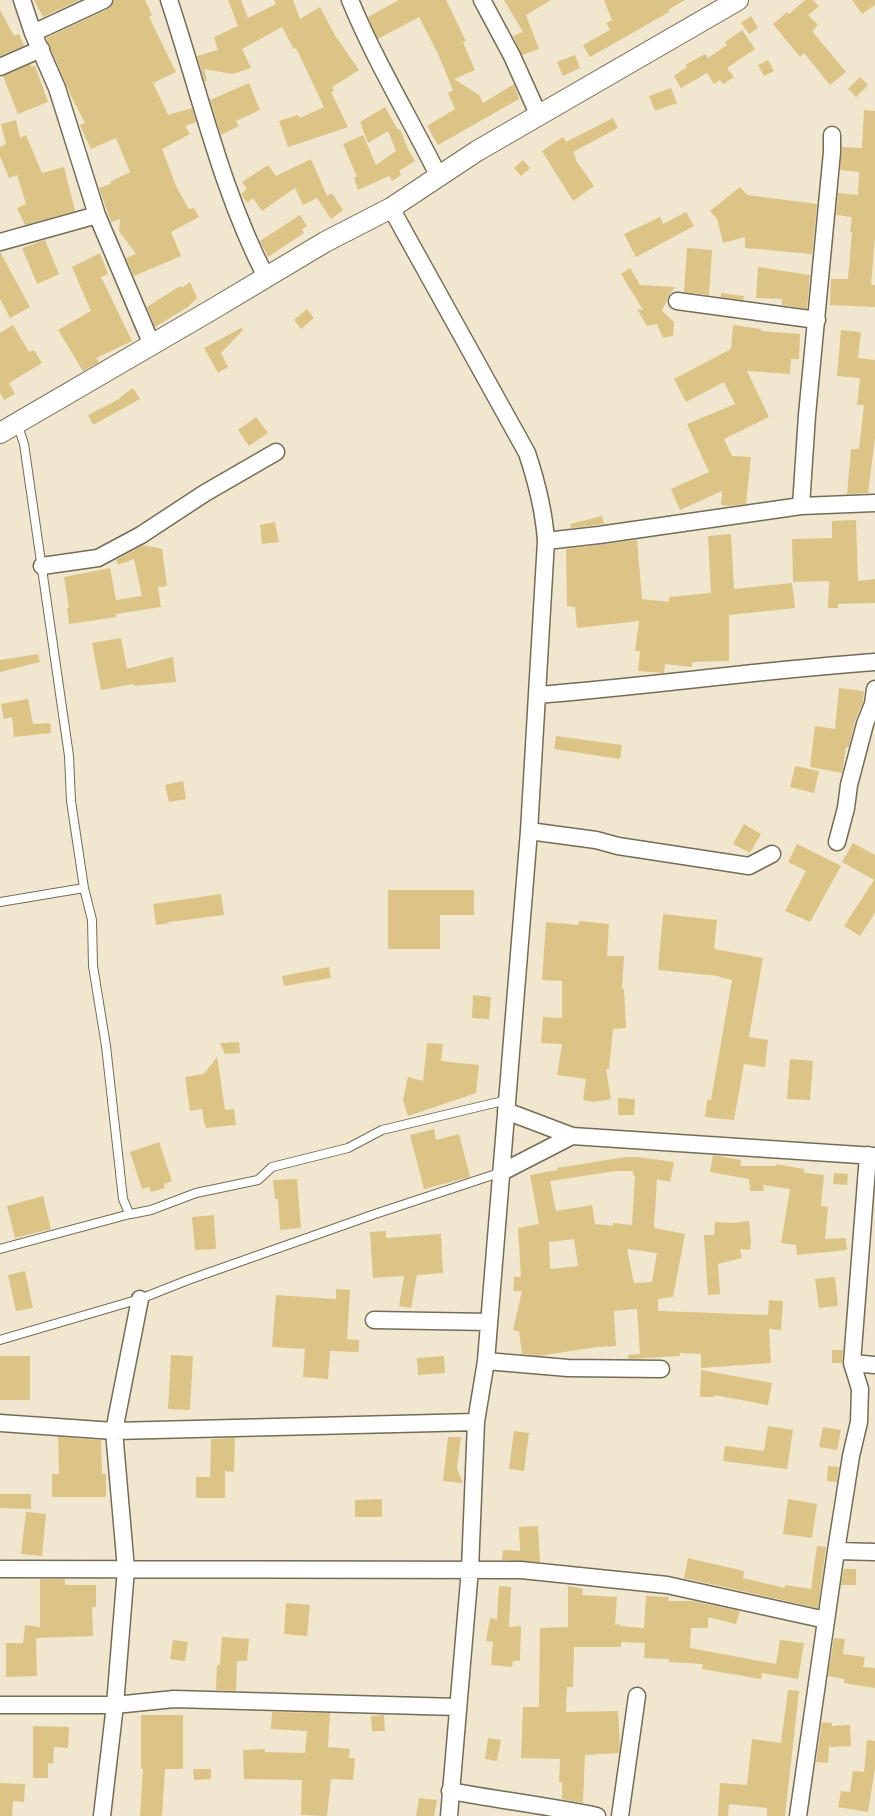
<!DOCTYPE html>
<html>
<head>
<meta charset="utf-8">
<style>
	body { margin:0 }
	canvas { display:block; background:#f1e7ce }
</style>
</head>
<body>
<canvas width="875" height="1816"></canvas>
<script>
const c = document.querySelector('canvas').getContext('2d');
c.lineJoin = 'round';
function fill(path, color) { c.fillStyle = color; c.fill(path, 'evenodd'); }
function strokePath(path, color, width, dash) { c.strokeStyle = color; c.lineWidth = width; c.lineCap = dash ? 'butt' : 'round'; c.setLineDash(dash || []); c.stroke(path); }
const building = new Path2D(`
	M34 0H80L43 17Z
	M114 0H145L152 15 149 17 176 72 153 83 168 115 192 108 196 122 185 126 190 134 162 149 176 186 189 209 194 208 199 217 171 232 181 256 134 276 126 258 136 254 119 231 120 219 111 222 99 188 111 184 110 182 130 172 116 138 91 149 80 125 85 123 72 98 46 38 108 9 112 5Z
	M228 0H241L248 18 276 4 274 0H293L300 19 320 7 336 37 359 70 332 87 334 91 331 92 348 127 288 147 279 121 298 115 300 118 324 107 296 48 294 49 282 27 242 49 251 68 233 74 204 69 207 81 205 82 197 56 218 50 214 37 238 26Z
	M399 0H446L466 41 463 42 475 70 454 79 479 95 483 103 514 84 519 99 438 145 427 126 455 109 448 93 453 90 438 54 419 17 378 39 368 17Z
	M504 0H551L526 15 539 49 522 55 513 36 523 32Z
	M604 0H685L668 10 669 12 590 57 583 45 610 30 606 23 612 20Z
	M805 0H813L819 6 808 15 818 25 812 31 846 72 830 85 804 53 800 57 773 24 787 12 789 14Z
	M852 0H875V5L862 14Z
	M0 10 14 36 19 34 24 46 0 56Z
	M751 16 758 28 749 34 741 23Z
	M742 30 755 49 727 68 734 77 723 84 720 80 714 84 707 73 681 88 674 76 687 67 685 65 705 54 708 58 727 45 725 42Z
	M575 55 580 68 563 76 557 62Z
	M768 60 774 71 764 76 758 65Z
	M31 64V66H35L48 102 18 114 3 76Z
	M860 77 868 85 856 97 848 89Z
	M249 83 260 110 236 121 239 126 221 135 210 100Z
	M671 88 677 103 655 111 649 96Z
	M385 107 398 130 400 129 408 149 415 161 399 171 401 175 392 181 389 176 358 190 354 178 357 177 343 144 363 135 376 165 396 151 388 131 368 143 360 122Z
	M864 110 875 111V238L871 285H875V307L830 305 831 279H848L852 232H850L852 217 836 215 838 193 858 195 859 172 840 170 842 147 862 148Z
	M613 118 618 128 573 152 576 158 575 159 594 186 573 201 542 151 563 137 566 142Z
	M16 120 20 138 26 135 42 173 64 167 75 211 25 225 17 208 26 204 17 175 9 178 0 156V147L6 144 1 124Z
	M311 159 327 196 332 193 343 210 331 219 317 198 303 205 295 188 262 211 253 198 247 203 241 194 247 189 242 182 268 165 276 176Z
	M523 160 530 168 521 176 514 168Z
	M740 187 747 195 817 204 812 254 745 248V237L723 243 717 219 710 211Z
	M686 212 694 226 636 257 624 234 660 217 663 224Z
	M300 215 307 226 302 229 304 233 268 257 260 241Z
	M45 240 59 274 37 284 22 248Z
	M687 248 712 250 709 295 684 292Z
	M0 252 30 307 10 318 0 299Z
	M100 253 108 274 101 277 132 341 96 358 99 362 83 371 58 330 91 311 72 267Z
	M758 267 810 275 807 309 782 305V299L756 298Z
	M630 268 640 285 675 287 669 295 662 311 674 322 673 336 663 338 657 324 647 326 637 309 643 310 621 274Z
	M190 282 197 298 188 307 155 327 147 307 180 286 182 288Z
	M721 293 744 296 743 300 721 297Z
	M307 309 314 318 301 329 294 320Z
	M13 325 29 352 34 350 42 363 9 383 15 394 4 400 0 393V333Z
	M733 325 761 329V331L800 334 799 359H791L790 374 747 371 769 417 724 439 732 456 751 457 746 504 729 506 721 505 722 491 680 510 671 489 709 472 687 424 735 404 724 382 686 402 674 379 731 349Z
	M241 328 243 330 221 353 228 367 218 373 204 348Z
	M841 330 861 332 858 358 875 360V438L868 493 847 494 851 449H859L864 405H857L860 378 837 376Z
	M133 388 140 399 93 425 88 415 121 398 120 397Z
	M256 417 268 433 249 446 238 430Z
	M602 516 604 524 571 528 570 524Z
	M856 520 858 581 875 579V603L838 604V608H828L829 581 793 582 792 539 832 538V521Z
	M275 522 279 542 262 544 260 525Z
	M731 534 734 589 792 583 795 608 729 615V661L692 662V667L665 664 664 673 638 671 640 651H635L639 621 577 628 575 607 567 606 566 549 637 540 642 599 669 602V597L711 593 708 536Z
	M143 545 162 549 167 586 158 587 161 607 116 614V617L69 624 67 608H69L64 577 110 568 116 600 142 596 134 559 118 565 116 560Z
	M121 638 127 669 173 657 176 682 134 686V684L101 690 92 643Z
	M38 654 40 662 0 672V660Z
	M839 688 864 691 863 702 855 721 849 747H846L842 773 810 767 815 726 835 729Z
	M28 699 33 724 50 723 51 733 14 737 12 717 4 719 1 704Z
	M556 736 622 745 620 759 554 749Z
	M795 766 819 771 814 793 790 787Z
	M183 781 186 799 169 802 165 785Z
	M744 824 761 834 750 853 733 844Z
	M853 843 875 855V913L860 936 844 926 874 880 842 862Z
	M797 844 841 866 810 922 785 911 806 871 788 862Z
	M388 890H474V915H440V949H388Z
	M221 894 224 915 169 922V923L156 925 153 904Z
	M663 914 717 920 714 949 763 958 749 1037 768 1040 765 1067 744 1064 734 1120 705 1117 707 1100H711L732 980 719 977V976L658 970Z
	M579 921 609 924 607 956H624L622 989H624L626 1028 613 1029 609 1069H606L611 1099 594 1102 583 1100 586 1079 557 1075 562 1044 541 1043 543 1017 562 1018V981L542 980 546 922 578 925Z
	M329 967 331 978 284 986 282 976Z
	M473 995 491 997 489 1019 472 1018Z
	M239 1042 240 1053 225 1054 220 1043Z
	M427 1043 443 1044 441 1061 479 1065 476 1093 408 1116 403 1100 408 1077 423 1081Z
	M217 1057 225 1110 234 1109 236 1125 206 1128 204 1122 202 1109 190 1111 185 1077 204 1074Z
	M790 1059 813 1061 810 1100 787 1099Z
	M618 1098 635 1099 634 1115H618Z
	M434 1129 436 1140 459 1134 470 1177 424 1189 410 1135Z
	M159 1142 172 1181 164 1184 165 1188 151 1192 149 1187 142 1189 130 1152Z
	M713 1155 741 1160 740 1166H776V1164L804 1169V1173L824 1175 821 1206 828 1207 825 1239 846 1238 847 1250 797 1255 796 1245 781 1243 790 1189 763 1185 764 1191H750L749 1179 710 1172Z
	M626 1157H638L674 1162 670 1182 657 1179 654 1228 685 1234 673 1297 658 1299V1311L768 1315 769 1300 783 1301 781 1330 769 1329 771 1363 701 1368V1354L680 1353V1356L629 1359 628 1355 640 1354 637 1309 614 1311 616 1346 596 1347 539 1356 522 1354 519 1331 513 1330 522 1291H513L514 1277H521L518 1228 539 1224 530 1175 557 1170V1168ZM616 1171H633V1175L635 1176 632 1225 613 1223V1226L595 1224 592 1205 556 1211 550 1181ZM574 1239 578 1266 550 1269 549 1242ZM627 1249 657 1253 652 1282 634 1283Z
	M834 1173 848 1174 847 1185 833 1184Z
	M297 1179 301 1228 280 1230 278 1199H275L273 1180Z
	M43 1196 51 1229 15 1238 7 1206Z
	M214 1215 216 1249 195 1250 192 1217Z
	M749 1221 751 1241 750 1250 740 1249 742 1258 718 1264 720 1294 708 1295 704 1235H714L715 1222 734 1223Z
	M386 1231V1238L441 1234 443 1273 417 1275 411 1308 399 1306 404 1276 373 1278 370 1232Z
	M25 1271 33 1308 16 1311 8 1275Z
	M835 1277 838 1306 819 1308 815 1279Z
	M336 1289 350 1290 347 1339 359 1340V1352L330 1351 328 1379 303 1377 305 1349 272 1347 276 1295 336 1299Z
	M832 1350H843L842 1363H832Z
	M171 1355 193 1356 190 1410 168 1409Z
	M0 1356H30V1400H0Z
	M444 1356 445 1373 418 1375 417 1358Z
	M701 1370 772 1383 768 1405 715 1395 714 1397H700Z
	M768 1426 793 1430 787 1469 723 1461 725 1446 764 1451Z
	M823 1427 841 1430 837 1450 819 1447Z
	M514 1431 529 1433 524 1471 509 1469Z
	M58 1437 101 1440 102 1474H106V1497H52V1474H59Z
	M448 1437H461L457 1469 463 1483 443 1481Z
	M235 1438 234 1472 225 1471V1498H196V1477H210L211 1439Z
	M828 1466 839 1467 837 1482 827 1481Z
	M0 1494H31V1509L0 1508Z
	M382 1499V1517H355V1500Z
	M788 1499 817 1504 812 1538 783 1534Z
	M26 1512 46 1514 42 1556 21 1554Z
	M538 1526 540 1562 502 1560 503 1550 520 1551 519 1527Z
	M817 1546 826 1547 818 1608 684 1578 688 1558 744 1571 743 1578 785 1588V1585L811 1589Z
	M844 1569H856V1585H841Z
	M40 1579H65V1585H96V1607H92L93 1636 36 1638 37 1676 6 1677V1643H23L25 1625 40 1627Z
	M499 1586 511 1587 509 1627 521 1626 520 1661H513L512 1667 491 1665 493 1642 486 1641 490 1618 497 1619Z
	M568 1586 583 1589 582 1595 617 1597 615 1625 620 1624V1626L644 1628 646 1596 669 1597 668 1601H692L740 1611 736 1624 708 1617V1628H691L690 1648 776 1664 780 1640 804 1643 798 1679 762 1673 761 1679 702 1669 703 1664 669 1662V1659L644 1658 645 1643 621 1642V1647H574L573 1687H567L566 1712 618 1711 620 1746 619 1753 585 1755 583 1803 562 1799V1782H559L560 1759 521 1758 523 1707H539L540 1628 568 1627Z
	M286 1603 310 1605 307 1636 284 1634Z
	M222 1637 249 1639 247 1661H237L236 1691 216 1690 217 1665H220Z
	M834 1638 845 1639 843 1654 865 1657 863 1667 875 1668V1688L844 1683V1679L828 1676Z
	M173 1640 188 1642 185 1661 170 1659Z
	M788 1690 799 1691 785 1816H767V1808L729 1804 728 1816H718L720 1783 747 1785 752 1739 781 1743Z
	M272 1712 330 1713 328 1747 350 1749 349 1758H355L353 1780 331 1779 327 1816 301 1815 302 1780 244 1779 243 1750 265 1749V1752L305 1753 307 1731 271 1729Z
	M141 1715H183V1769H165L162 1816H140L143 1769H141Z
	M384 1715 385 1731H372L371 1716Z
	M822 1722 832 1723V1726L850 1725 851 1746 829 1747 828 1763 816 1762Z
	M33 1726 69 1727 68 1748 54 1747 53 1764 48 1763V1778H33Z
	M488 1738 501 1740 497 1761 485 1759Z
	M867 1740 875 1741V1768L868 1812 838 1807 841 1791 850 1792 853 1771 864 1772Z
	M193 1769H211V1779L194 1780Z
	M0 1783 25 1784 24 1802 13 1801 12 1816H0Z
	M419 1798 437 1800 434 1816H416Z`);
const service = new Path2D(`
	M84 888 92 920 93 966 106 1046 123 1199 129 1213 131 1214 151 1210 196 1193 258 1180 272 1167 348 1148 382 1130 507 1100
	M0 902 84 888 71 801 69 756 24 444 17 423
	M0 1249 130 1214
	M0 1340 140 1299 188 1280 375 1214 502 1172`);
const minor = new Path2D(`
	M22 0 33 33 57 88 97 215 152 345
	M169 0C200 93 221 190 266 277
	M350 0C375 61 410 118 439 177
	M482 0 512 56 539 116
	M33 33 104 0
	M0 67 41 49
	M391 208 527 453C537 483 544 510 546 541L529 831 486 1361 476 1422 470 1569 449 1816
	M0 242 97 215
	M677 301 817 320
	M801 506 807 415 832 152V135
	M546 541 599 535 801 506 875 503
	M42 566 98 558 141 535 205 493 276 452
	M537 695C650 686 762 670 875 662
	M529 831 596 840 618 846 749 866 772 854
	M837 842 846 808 849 785 865 724 873 704 875 689
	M506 1111 572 1136 875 1156
	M502 1172 572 1136
	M140 1299 114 1431 476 1422
	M374 1320 489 1322
	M486 1361 568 1368 661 1369
	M852 1363 875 1365
	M0 1423 114 1431 126 1569 115 1705H0
	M836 1551 875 1552
	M0 1569 521 1570 667 1585 826 1620
	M450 1791C499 1800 548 1806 597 1816
	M102 1816 115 1705 174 1699 457 1707
	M620 1816 637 1696
	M798 1816 836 1551 851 1456 859 1422 860 1389 852 1363 868 1155`);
const tertiary = new Path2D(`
	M0 433 213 309 325 242 391 208 477 151 738 0`);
fill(building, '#dbc485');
strokePath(service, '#746c56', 10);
strokePath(minor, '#746c56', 19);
strokePath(tertiary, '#746c56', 22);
strokePath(service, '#fff', 8);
strokePath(minor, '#fff', 16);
strokePath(tertiary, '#fff', 20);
</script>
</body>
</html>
